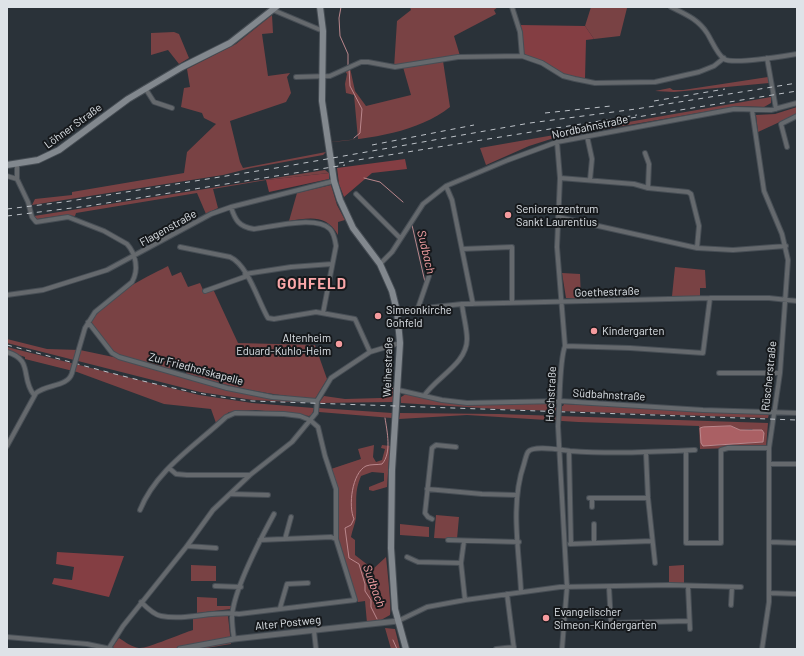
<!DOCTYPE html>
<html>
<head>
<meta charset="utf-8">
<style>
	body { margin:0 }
	#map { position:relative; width:804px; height:656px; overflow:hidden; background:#2a3239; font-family:Barlow,sans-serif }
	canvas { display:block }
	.frame { position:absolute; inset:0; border:8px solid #dee3e8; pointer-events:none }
</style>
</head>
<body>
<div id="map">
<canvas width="804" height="656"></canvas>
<div class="frame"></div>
</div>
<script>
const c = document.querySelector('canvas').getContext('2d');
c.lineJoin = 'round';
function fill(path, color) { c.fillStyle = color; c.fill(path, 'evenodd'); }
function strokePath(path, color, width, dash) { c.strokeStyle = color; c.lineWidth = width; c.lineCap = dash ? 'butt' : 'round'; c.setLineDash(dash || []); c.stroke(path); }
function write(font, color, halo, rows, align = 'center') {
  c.font = font + ' Barlow,sans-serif'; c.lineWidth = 4; c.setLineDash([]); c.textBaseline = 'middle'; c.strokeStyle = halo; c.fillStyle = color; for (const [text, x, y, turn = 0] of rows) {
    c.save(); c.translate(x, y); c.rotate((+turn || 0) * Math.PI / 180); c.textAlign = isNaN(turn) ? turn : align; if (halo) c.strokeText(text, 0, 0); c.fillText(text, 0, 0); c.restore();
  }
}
const green = new Path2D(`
	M410 7H498L494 10 496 14 454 36 461 59 443 61 450 107C419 132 369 139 330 142L358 139 354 95 346 93 345 84 347 74 345 71 350 68 355 91 366 106 411 95 403 67 394 68 397 21 411 10Z
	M591 7 627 8 620 36 594 39 585 26Z
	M272 15 273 33 262 34 268 76 290 73 287 77 291 93 286 102 230 121 240 162 243 168 326 152 323 155 251 168 223 175 32 205 35 199 72 195V192L184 173 187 152 216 124 204 118 202 113 181 107 184 88 190 87 187 69 236 44Z
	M174 32 179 34 189 58 179 64 168 50 151 55V33Z
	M768 77 769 83 674 92 655 91 670 88 673 90H683Z
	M771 97V103L764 107 738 106 554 138 529 146 486 165 480 148Z
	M797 107V114L758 132 756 115 775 114Z
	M325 170 329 173 266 180 213 189 218 208 206 214 197 193 76 213 75 216 64 215 37 219 34 216Z
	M331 185 337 205 345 220 338 222V235C326 214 310 218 289 221L297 193Z
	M168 266 172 276 181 272 188 287 200 283 204 292 213 289 238 343 315 345 327 379 315 399C269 395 229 387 186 374L187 364 183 362 171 361 170 370 114 353 91 322C108 295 141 280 168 266Z
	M675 267 705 270 706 288H700V296H672Z
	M562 273 580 274 581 299 566 298Z
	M7 339 47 349 80 350 118 358 226 389 314 403 253 400 200 392 7 343Z
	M7 347 199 395 252 403 314 408 312 415 309 416 256 410 229 412 216 423 211 409 164 404 77 372 25 359V357L7 351Z
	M389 389 394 390 393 402 319 403 324 396 345 399 381 398 384 392Z
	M406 394 467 404H555L558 406H563L564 404 769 414 768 418 499 409 401 403V397Z
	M319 408 392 413V418L319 412Z
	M400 413 499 414 768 423 766 447 700 449 699 426 578 422 467 415 399 419ZM731 426 740 430 752 429 763 442 711 446Z
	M374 445 373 457 376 462 382 460 385 449 381 448 382 445 390 446 387 487 373 491 369 490V487L384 481V473L372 472 361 476C354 492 357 502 356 518 355 524 352 531 351 537L355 540V555L373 569 386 557C387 566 392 611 390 615L381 620 367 623 365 601 358 602 337 539 338 489 331 469 361 459 358 449Z
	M436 515 459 517 457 539 434 538Z
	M400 524 429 527V537L400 535Z
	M191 565 216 566V581H191Z
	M684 565V583H669V566Z
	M197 597 217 598V606H232L231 609 197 613Z
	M224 614 228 616 231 644 200 649H111L119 638C125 642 132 647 139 648 146 649 183 633 193 630V618Z
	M385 628 395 629 400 649H391Z`);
const forest = new Path2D(`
	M520 25 585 26 594 39 586 40 585 79 564 76 543 61 523 55Z
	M405 159 407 169 372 173 344 197 339 184 337 168Z
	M329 173V179L269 192 266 180Z
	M57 552 124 556 109 597 52 584 54 578 72 580 74 567 56 564Z`);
const water = new Path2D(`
	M731 426 740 430H762L764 433 763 442 703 446 701 443 700 428 703 427Z`);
const stream = new Path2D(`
	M341 7 339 18 340 36 348 54V66
	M349 69 350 86 362 109 360 133 354 138
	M364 178 380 182 403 202
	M412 225 425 282
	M387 397V394L393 388
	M377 619 371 607V600L365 591V584L359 564 349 558 345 528 351 525 354 519C348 506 352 473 366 466 371 464 377 465 382 464 392 453 387 431 385 418
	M393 640 397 649`);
const minor = new Path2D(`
	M512 7 520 32 522 56
	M671 7C685 14 698 19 707 33 712 41 717 54 724 59 733 65 784 56 797 54
	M273 10 323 31
	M767 58 776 109
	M296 77 330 76 361 62H368L395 67 458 57 522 56 542 63 563 76 575 79 595 83 655 82 699 72 714 66 724 58
	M145 88 154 102 172 108
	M752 110 764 191 782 234 788 260 780 373 769 448V602L762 649
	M587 136 592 159 590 180
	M557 142 560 178 557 247 565 346C560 359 560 393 559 408
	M787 147 781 124 797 116
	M645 153 649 164 648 188
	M17 165V179L28 202 32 217 36 222 68 217 104 231 127 244C136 254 139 270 132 282L95 312 85 328 78 352
	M7 176 17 179
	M560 178 634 184 648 188 688 192 691 194 699 226 697 248
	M446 186 452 200 473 304
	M356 194 400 238
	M231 207C235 220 239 227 254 229 271 227 316 215 330 229 334 233 335 239 336 246L323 313
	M558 217 697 248 733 250 786 246
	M180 247 230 257C248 265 258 301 268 318L274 319 316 312 355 319 370 352
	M462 249 512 247V303
	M380 264 392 252 423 204 446 186 508 160 557 142 734 109 771 110 797 103
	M245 274 291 267 332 264
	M205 291 247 276
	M7 295 43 290 107 270 211 214 231 207 334 181
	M418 308 429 276 426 264
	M397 311 462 304 710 298H769L797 301
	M88 322 112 353 119 357 227 388 272 397 317 401
	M565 346 630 348 703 353 710 298
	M7 352C34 360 20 378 34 395
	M719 373H780
	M398 390 442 400 467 403 560 401 703 410 797 413
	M424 396C436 377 467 364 467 339 467 328 463 315 462 304
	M558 426 567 587 562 649
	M7 446 36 393C47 384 68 387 72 373
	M569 451 571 544
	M686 451V543H721V450L728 448H769
	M646 453 648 498 655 563
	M770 464H797
	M169 468 176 474 187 475H250
	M427 489 482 494 516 495
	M231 494 268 495
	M589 498H648
	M592 498V507
	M140 510C156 470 195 446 226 417L235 413 284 414 300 416 310 420 318 427 325 456 336 489V539L355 600 239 614C213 610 187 621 161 616 154 615 146 607 141 602
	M432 519 428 517 425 513 432 448 436 445 456 447
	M594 524V543
	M285 539 291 517
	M260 540 331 537 336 539
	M448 540 519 542
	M464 541 461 563 465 600
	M770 542 797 543
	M570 544 652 541
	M187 546 216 548
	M407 557 418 562 461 563
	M215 586 241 587
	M688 586 690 629
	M609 587 611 623 688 621
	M521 591C519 550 510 504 524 464 525 461 526 455 528 452 533 445 562 450 570 451 612 454 653 452 695 450
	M769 593 797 594
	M507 594 514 649
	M731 605 732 587
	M280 608 287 584 308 583
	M398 621 427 607 465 600 560 587 670 585 741 587
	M314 631 316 649
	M7 637 87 644 111 649
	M234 639C233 632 232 625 232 617 233 591 261 538 274 514
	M109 648 123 626 187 546 213 510 250 475 292 442 316 413 317 401 331 378 370 352 400 343
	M496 649 514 647`);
const tertiary = new Path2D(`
	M180 649 234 639 398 621`);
const secondary = new Path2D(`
	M320 7 323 31 322 101 334 181 340 200 353 228 380 264 392 291 397 311 400 343 392 470 391 548 395 609 406 649
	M7 165 38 160 59 150 128 99 182 67 230 43 276 7`);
const rail = new Path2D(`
	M654 101 725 89
	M545 113 611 106
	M631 118 797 91
	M372 145 474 125
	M339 163 637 115
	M7 209 64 202 276 168 530 123 636 109 797 83
	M7 216 88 206 345 165
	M7 345C88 366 169 392 252 401L797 420`);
const minorBridge = new Path2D(`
	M72 373 78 352
	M558 426 559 408`);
const markers = [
	[508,215,4,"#f59b9e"],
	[378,316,4,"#f59b9e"],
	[594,331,4,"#f59b9e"],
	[339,344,4,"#f59b9e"],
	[546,618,4,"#f59b9e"]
];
const streetNames = [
	["Löhner Straße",73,126,-36],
	["Nordbahnstraße",590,127,-12],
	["Flagenstraße",168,228,-29],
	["Goethestraße",607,292,-2],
	["Weihestraße",388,367,-88],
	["Zur Friedhofskapelle",196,369,15],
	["Rüscherstraße",769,376,-84],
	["Hochstraße",551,394,-87],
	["Südbahnstraße",609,395,3],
	["Alter Postweg",288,623,-6]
];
const poiNames = [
	["Seniorenzentrum",516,209],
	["Sankt Laurentius",516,222],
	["Simeonkirche",386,310],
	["Gohfeld",386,323],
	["Kindergarten",602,331],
	["Altenheim",331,338,"right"],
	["Eduard-Kuhlo-Heim",331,351,"right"],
	["Evangelischer",554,612],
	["Simeon-Kindergarten",554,625]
];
const waterNames = [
	["Sudbach",426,252,77],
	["Sudbach",374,586,70]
];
const districtNames = [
	["GOHFELD",312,284]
];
fill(green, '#794244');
fill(forest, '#843e43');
fill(water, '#aa6064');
strokePath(water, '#ba878c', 1);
strokePath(stream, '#ba878c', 1);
strokePath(minor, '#474e55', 6);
strokePath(tertiary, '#474e55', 7);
strokePath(secondary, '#474e55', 8);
strokePath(minor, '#65696d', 4);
strokePath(tertiary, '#65696d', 5);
strokePath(secondary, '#82888e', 6);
strokePath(rail, '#bcc1c7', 1, [5, 5]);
strokePath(minorBridge, '#474e55', 6, []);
strokePath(minorBridge, '#65696d', 4);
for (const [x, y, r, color] of markers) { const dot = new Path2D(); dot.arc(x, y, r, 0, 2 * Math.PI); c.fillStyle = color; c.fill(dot); strokePath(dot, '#16191c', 1.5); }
write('11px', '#dee3e8', '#16191c', streetNames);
write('11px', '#dee3e8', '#16191c', poiNames, 'left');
write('italic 12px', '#f8a3a6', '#16191c', waterNames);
c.letterSpacing = '1px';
write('bold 15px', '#fba7a9', '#16191c', districtNames);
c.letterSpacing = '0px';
</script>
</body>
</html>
